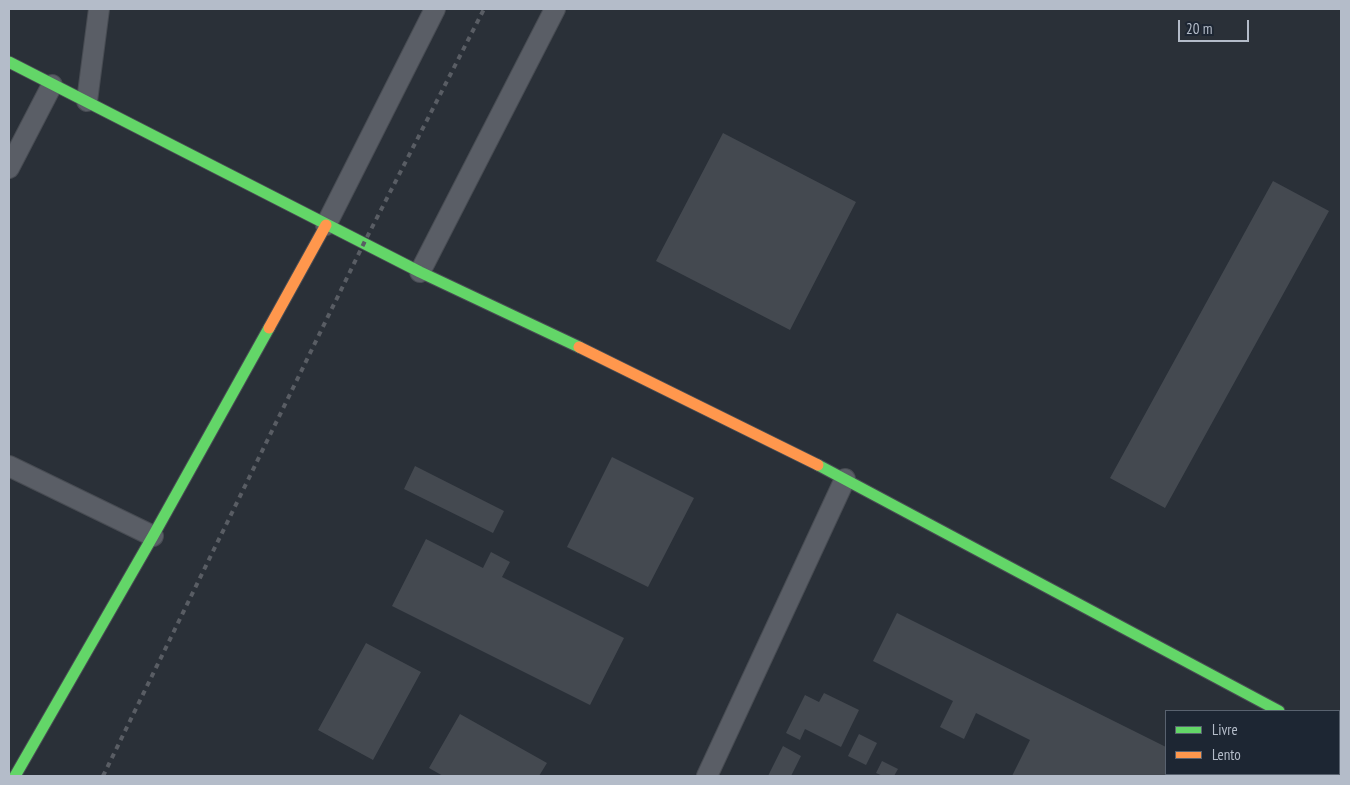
<!DOCTYPE html>
<html>
<head>
<meta charset="utf-8">
<style>
	body { margin:0 }
	#map { position:relative; width:1350px; height:785px; overflow:hidden; background:#2a3038; font-family:"PT Sans Narrow",sans-serif }
	canvas { display:block }
	.frame { position:absolute; inset:0; border:10px solid #b4bcc9; pointer-events:none }
	.legend { position:absolute; left:1165px; top:710px; width:175px; height:65px; box-sizing:border-box; background:#1d2633; border:1px solid #59626f; margin:0; padding:6px 9px; list-style:none; font-size:15px; color:#b4bcc9 }
	.legend li { display:flex; align-items:center; gap:10px; height:25px }
	.legend b { width:25px; border:1px solid #59626f }
	.scale { position:absolute; left:1178px; top:20px; width:71px; height:22px; box-sizing:border-box; border:2px solid #b4bcc9; border-top:0; padding-left:6px; font-size:15px; line-height:18px; white-space:nowrap; color:#b4bcc9; -webkit-text-stroke:4px #1d2633; paint-order:stroke }
</style>
</head>
<body>
<div id="map">
<canvas width="1350" height="785"></canvas>
<div class="frame"></div>
<ul class="legend">
<li><b style="height:6px;background:#63d668"></b>Livre</li>
<li><b style="height:6px;background:#ff974d"></b>Lento</li>
</ul>
<div class="scale">20 m</div>
</div>
<script>
const c = document.querySelector('canvas').getContext('2d');
c.lineJoin = 'round';
function fill(path, color) { c.fillStyle = color; c.fill(path, 'evenodd'); }
function strokePath(path, color, width, dash) { c.strokeStyle = color; c.lineWidth = width; c.lineCap = dash ? 'butt' : 'round'; c.setLineDash(dash || []); c.stroke(path); }
const building = new Path2D(`
	M723 133 856 202 790 330 656 261Z
	M1273 181 1329 211 1165 508 1110 478Z
	M612 457 694 498 648 587 567 547Z
	M415 466 504 511 493 533 404 489Z
	M426 539 483 568 491 552 510 562 502 577 624 638 590 705 392 606Z
	M897 613 1166 747V774H1183L1185 776H1012L1030 740 976 713 964 739 940 727 953 701 873 661Z
	M366 643 421 672 373 760 318 730Z
	M824 693 859 710 841 747 805 729 800 740 786 733 805 695 819 702Z
	M460 714 547 763 539 776H443L429 768Z
	M859 734 877 743 866 765 848 756Z
	M783 746 801 756 791 776H768Z
	M882 761 898 769 894 776H883L876 773Z`);
const street = new Path2D(`
	M87 101 99 9
	M9 168 52 85
	M326 225 435 9
	M420 272 555 9
	M9 466 153 536
	M707 776 845 479`);
const fast = new Path2D(`
	M9 62 420 272 579 347
	M818 465 1279 711
	M1339 743 1341 744
	M15 776 153 536 269 328`);
const slow = new Path2D(`
	M269 328 326 225
	M579 347 818 465`);
const rail = new Path2D(`
	M103 776 364 243 484 9`);
fill(building, '#444950');
strokePath(street, '#484c53', 22);
strokePath(fast, '#484c53', 13);
strokePath(slow, '#484c53', 13);
strokePath(street, '#5a5e66', 20);
strokePath(fast, '#63d668', 11);
strokePath(slow, '#ff974d', 11);
strokePath(rail, '#595d64', 4, [5, 5]);
</script>
</body>
</html>
